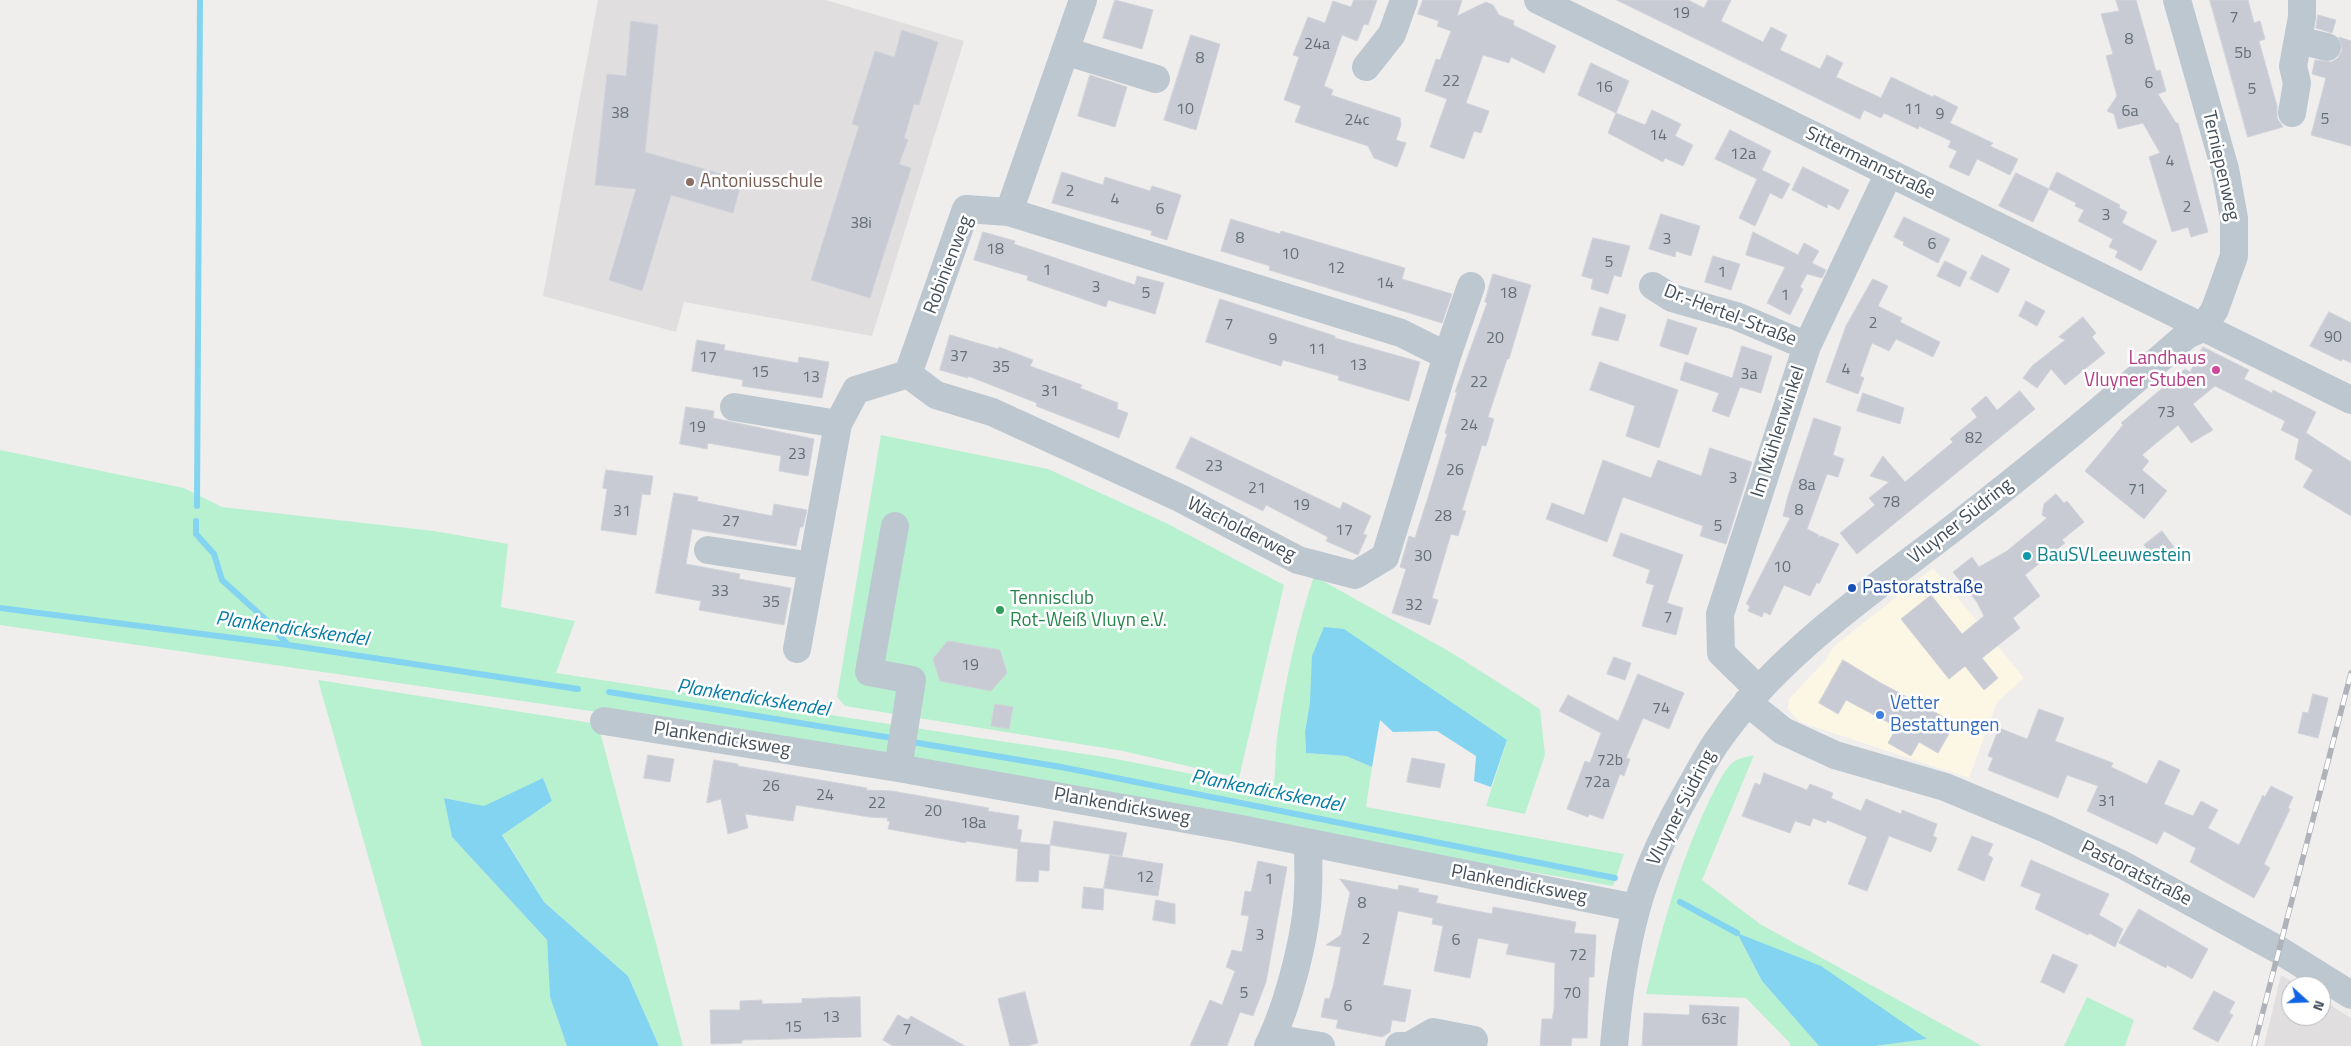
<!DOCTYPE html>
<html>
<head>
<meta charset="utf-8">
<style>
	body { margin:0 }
	#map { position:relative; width:2351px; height:1046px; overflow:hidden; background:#f0eded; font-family:"Titillium Web",sans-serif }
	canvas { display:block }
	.north { position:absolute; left:2281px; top:976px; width:50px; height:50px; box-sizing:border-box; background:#fff; border:1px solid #b4b9bd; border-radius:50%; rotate:110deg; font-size:14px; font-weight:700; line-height:20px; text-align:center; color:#444f5b }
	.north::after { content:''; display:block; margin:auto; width:18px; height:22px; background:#1064e6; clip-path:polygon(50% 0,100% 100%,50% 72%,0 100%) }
</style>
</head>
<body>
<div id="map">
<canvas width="2351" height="1046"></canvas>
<div class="north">N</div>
</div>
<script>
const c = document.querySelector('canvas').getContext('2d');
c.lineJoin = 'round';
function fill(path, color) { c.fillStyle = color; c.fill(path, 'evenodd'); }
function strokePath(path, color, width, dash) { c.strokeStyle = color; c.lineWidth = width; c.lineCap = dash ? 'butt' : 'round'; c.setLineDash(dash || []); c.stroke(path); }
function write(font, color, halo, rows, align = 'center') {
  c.font = font + ' "Titillium Web",sans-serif'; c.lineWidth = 5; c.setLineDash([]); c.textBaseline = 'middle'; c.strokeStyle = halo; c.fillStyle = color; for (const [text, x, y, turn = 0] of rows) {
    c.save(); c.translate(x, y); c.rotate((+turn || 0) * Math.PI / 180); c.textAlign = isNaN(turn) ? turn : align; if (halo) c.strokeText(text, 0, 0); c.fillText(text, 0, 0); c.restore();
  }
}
const commercial = new Path2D(`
	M1933 568 2024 678 1997 702 1969 778 1800 722 1788 709 1789 699 1825 661 1833 647Z`);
const education = new Path2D(`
	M598 0H826L964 41 872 336 684 302 676 332 543 296Z
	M2281 975 2299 986H2291V1016H2321V999L2351 1018V1046H2264Z`);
const green = new Path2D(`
	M881 435 1048 469 1166 523 1284 585 1239 778 1123 751 845 706 837 697Z
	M0 450 184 488 222 507 434 531 508 544 501 607 575 621 556 673 1111 758 1273 790C1276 773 1275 755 1277 737 1285 683 1296 629 1314 576L1452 653 1540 709 1545 755 1525 814 1486 806 1507 740 1310 702 1305 732 1306 753 1346 756 1372 767 1366 807 1624 854 1613 886 1310 834 886 754 0 625Z
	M318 680 598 724 683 1046H659L628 976 544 902 502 834 552 801 543 778 484 807 445 798 452 837 547 940 550 997 567 1046H422Z
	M1754 755 1702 880 1760 924 1982 1046H1875L1926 1039 1737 933 1762 981 1819 1046H1790V1043L1746 998 1646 994C1662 927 1680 861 1710 799 1716 788 1723 771 1732 763 1738 758 1746 757 1754 755Z
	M2087 997 2134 1020 2125 1046H2064Z`);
const water = new Path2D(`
	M1324 627 1344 629 1507 740 1491 787 1474 781 1476 756 1437 731 1393 732 1380 720 1372 767 1346 756 1306 753 1305 732 1310 702 1312 656Z
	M543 778 552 801 502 835 544 902 628 976 659 1046H567L550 997 547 940 452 837 444 798 484 806Z
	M1737 933 1821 966 1927 1039 1875 1046H1819L1762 981Z`);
const stream = new Path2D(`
	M197 506 200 0
	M196 521V534L214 554 222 580 266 620 288 645
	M0 608 288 645 578 689
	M609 692 892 738
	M912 742 1061 767 1615 878
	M1680 902 1737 933`);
const building = new Path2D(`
	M1115 0 1153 10 1142 49 1103 38Z
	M1354 0H1377L1368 25 1364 24 1357 41 1342 35 1324 86 1333 90 1331 95 1400 118 1401 125 1396 140 1406 143 1397 167 1374 158 1368 146 1295 122 1301 106 1284 100 1299 57 1293 55 1308 17 1325 23 1333 1 1351 7Z
	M1423 0H1462L1457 16 1486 2 1493 5 1499 15 1514 21 1513 25 1556 46 1544 73 1511 57 1509 63 1483 55 1466 103 1489 111 1481 133 1474 131 1464 159 1430 147 1447 99 1425 91 1436 59 1440 60 1451 31 1437 26 1439 21 1418 14Z
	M1617 0H1688L1704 8 1708 0H1731L1721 21 1763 42 1771 27 1787 35 1780 50 1820 69 1827 55 1843 63 1836 77 1881 98 1891 77 1933 97 1934 95 1958 107 1950 123 1993 143 1990 146 2018 159 2010 175 1977 159 1969 176 1949 167 1957 151 1948 147 1951 141 1919 126 1918 129 1884 113 1881 118 1864 110 1860 119Z
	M2116 0H2136L2156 71 2160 70 2166 91 2158 94 2176 123H2178L2208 232 2191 237 2188 227 2172 232 2149 157 2160 153 2143 123 2118 129 2114 114 2107 111 2117 96 2106 56 2113 54 2101 14 2119 11Z
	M2210 0H2248L2254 23 2260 21 2265 39 2259 41 2277 106V118L2283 127 2248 137Z
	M2318 15 2336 20 2332 33 2316 28Z
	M631 21 658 25 645 152 742 180 733 213 671 195 642 291 609 280 636 189 595 185 607 74 626 76Z
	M902 30 938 42 919 105 914 104 904 138 908 140 899 164 911 168 870 298 811 280 859 126 852 124 875 51 894 57Z
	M1191 35 1220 44 1196 130 1164 120Z
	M2339 37 2351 41V146L2311 135 2326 78 2312 74 2315 60 2331 62 2338 58 2342 50Z
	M1591 63 1629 81 1616 113 1578 95Z
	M1090 75 1127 87 1115 127 1078 116Z
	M1652 110 1681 124 1675 136 1693 145 1683 166 1665 158 1663 162 1608 133 1616 113 1645 125Z
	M1730 130 1771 151 1762 170 1790 184 1782 199 1770 193 1755 226 1739 218 1757 179 1715 159Z
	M1803 167 1849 190 1839 210 1828 204 1827 208 1792 190Z
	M1062 172 1103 185 1105 177 1150 191 1152 186 1181 195 1167 240 1151 235 1152 231 1052 203Z
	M2057 172 2120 205 2119 208 2127 212 2122 223 2157 241 2141 271 2115 257 2118 251 2109 247 2113 239 2078 221 2084 210 2075 206 2076 203 2049 189Z
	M2016 173 2049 189 2033 222 1999 206Z
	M1661 214 1700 226 1691 256 1676 251 1675 257 1649 249Z
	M1904 217 1950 239 1938 263 1903 245 1904 242 1894 237Z
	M1231 219 1280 234 1281 231 1405 268 1402 279 1452 294 1442 323 1269 270 1270 266 1221 251Z
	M983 232 1015 241 1014 244 1135 285 1137 276 1164 283 1155 314 1108 300 1106 307 1027 280 1028 276 974 260Z
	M1753 232 1798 255 1804 243 1819 251 1812 263 1826 270 1822 278 1807 274 1800 287 1803 289 1790 315 1767 303 1785 267 1746 255Z
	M1593 238 1630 246 1621 277 1614 275 1608 294 1591 289 1593 279 1582 276Z
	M1982 255 2010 269 1998 293 1970 279Z
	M1713 256 1740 264 1731 290 1705 282Z
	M1945 261 1967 272 1960 287 1937 276Z
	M1493 274 1531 285 1509 359H1507L1488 417 1494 419 1486 446 1482 445 1462 510 1466 511 1458 536 1451 534 1432 598 1438 600 1430 625 1392 613 1406 569 1400 567 1409 536 1415 538 1430 491 1447 434 1445 433 1457 392H1455L1487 303 1485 302Z
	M1873 279 1888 286 1878 306 1902 318 1900 322 1940 342 1933 357 1896 339 1889 351 1872 343 1860 376 1864 378 1858 394 1826 382 1846 326Z
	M1220 299 1335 336V338L1420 362 1409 401 1338 380 1339 376 1283 360 1281 366 1206 342Z
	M2026 301 2045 311 2037 326 2019 316Z
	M1600 307 1626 315 1618 341 1592 335Z
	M2329 312 2351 323V363L2343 359 2341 361 2310 346Z
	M2083 317 2096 333 2092 337 2105 353 2065 385 2051 369 2037 388 2023 378 2032 366 2065 340 2059 337Z
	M1668 319 1697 328 1688 355 1660 346Z
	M950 335 998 349 999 347 1033 360 1030 366 1082 385 1080 388 1118 403 1117 409 1128 413 1119 438 1036 406 1037 403 968 376V378L940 370Z
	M697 340 725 345 724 350 798 363 799 357 829 362 822 398 742 386 743 380 692 371Z
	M1742 346 1772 356 1761 393 1740 387 1729 417 1712 411 1719 393 1680 380 1685 362 1732 378Z
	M2203 347 2249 370 2244 379 2272 393 2273 390 2316 412 2306 433 2351 462V516L2303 487 2313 470 2295 459 2299 439 2281 430 2285 421 2215 386 2193 404 2213 430 2191 443 2178 425 2142 455 2149 461 2142 470 2167 491 2144 519 2085 471 2123 425 2121 423 2185 369 2190 372Z
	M1600 362 1678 390 1659 448 1626 436 1635 406 1590 390Z
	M2020 391 2035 409 1857 554 1840 533 1875 505 1869 498 1889 482 1870 476 1883 456 1905 482 1953 442 1950 439 1977 417 1971 409 1986 396 1997 410Z
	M1863 393 1904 408 1900 424 1857 411Z
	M686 407 714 411 713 418 814 439 808 476 779 471 781 456 708 443 707 449 680 444Z
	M1814 418 1841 427 1833 455 1844 459 1838 477 1827 474 1807 529 1819 535 1818 538 1821 536 1839 544 1819 584 1817 582 1810 596 1784 585 1770 615 1764 612 1762 617 1748 611 1750 606 1746 604 1790 518 1783 516 1788 496Z
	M1191 437 1340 509 1343 502 1371 516 1363 534 1367 535 1358 555 1326 541 1328 537 1266 505 1263 511 1176 468Z
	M1710 448 1752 462 1726 544 1700 536 1703 526 1623 497 1607 542 1546 519 1552 503 1584 515 1603 460 1651 478 1658 460 1701 476Z
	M606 470 653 476 650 495 642 494 636 535 601 530 607 489 603 488Z
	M674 493 698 497 697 501 772 516 774 504 807 510 803 527H800L796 546 692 529 686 564 740 574 739 579 791 588 784 625 699 610 701 601 656 593Z
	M2056 494 2064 503 2067 501 2084 522 2062 540 2065 543 2025 575 2040 596 2013 618 2020 628 1982 658 1998 678 1984 690 1965 666 1949 679 1901 619 1931 595 1962 634 1984 616 1977 602 1953 572 1972 557 1979 567 2007 551 2047 518 2042 515 2044 504Z
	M2162 531 2174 547 2156 561 2144 545Z
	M1621 533 1683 555 1667 603 1683 608 1676 635 1642 626 1654 585 1646 583 1650 570 1613 556Z
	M948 641 1000 650 1007 673 991 691 940 681 933 659Z
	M1614 657 1631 663 1625 680 1607 674Z
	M1843 660 1879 682 1955 723 1938 753 1919 742 1911 756 1888 743 1897 727 1846 700 1838 714 1819 703Z
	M1638 674 1684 693 1669 729 1643 718 1626 758 1630 759 1624 776 1620 774 1603 819 1589 814 1588 817 1567 809 1585 761 1590 763 1601 733 1559 711 1568 695 1618 721Z
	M2313 694 2328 698 2318 738 2298 733 2303 712 2308 713Z
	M995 704 1013 707 1009 729 991 726Z
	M2039 709 2064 718 2055 741 2113 763 2111 767 2147 784 2159 760 2180 770 2164 804 2193 816 2201 801 2218 810 2208 828 2239 845 2263 795 2265 797 2271 786 2293 797 2288 808 2290 809 2264 864 2270 868 2254 898 2190 862 2196 848 2164 831 2157 844 2087 811 2098 786 2067 775 2058 798 1988 770 1993 758 1988 756 1999 728 2027 739Z
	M648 755 674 759 670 782 644 778Z
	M1412 758 1445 764 1440 788 1407 782Z
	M714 760 738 764V766L867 788 866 790 892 791 989 808 988 811 1019 816 1017 829 1022 830 1020 842 1050 845 1054 821 1127 833 1122 856 1050 845 1049 871 1039 870 1038 882 1016 881 1018 849 966 841V843L888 829 890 821H887L888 818 869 817 796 805 793 821 745 814 748 828 728 834 721 799 707 803Z
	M1764 773 1807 790 1810 784 1833 793 1831 798 1861 811 1866 799 1901 814 1902 810 1937 824 1933 836 1937 838 1931 852 1889 836 1867 891 1848 884 1867 837 1827 820 1826 823 1813 818 1810 826 1795 821 1790 833 1742 816 1755 783 1760 785Z
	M1972 836 1993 844 1988 855 1993 858 1984 881 1958 870Z
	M1110 855 1163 864 1158 896 1104 888Z
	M2031 860 2109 894 2099 915 2123 929 2115 947 2089 933 2088 935 2035 909 2041 894 2021 886Z
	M1258 861 1287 867 1266 982 1253 1016 1240 1012 1227 1046H1190L1210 1000 1222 1005 1235 971 1226 967 1232 950 1242 952 1249 916 1241 915 1245 891 1251 892Z
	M1340 879 1398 890 1399 885 1419 889 1418 892 1438 896 1436 903 1492 914 1493 907 1576 922 1574 933 1596 935 1594 977H1589L1587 1038H1572L1571 1046H1540L1542 1019H1552L1554 1010 1555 963 1506 954 1509 944 1478 938 1470 978 1434 971 1443 926 1432 924 1433 918 1398 911 1383 985 1411 990 1405 1022 1392 1020 1390 1032 1382 1037 1336 1028 1338 1020 1321 1017 1325 998 1329 999 1333 987 1341 947 1326 945 1341 935 1350 893Z
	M1084 887 1104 889 1103 910 1082 908Z
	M1156 900 1175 904V924L1153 920Z
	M2139 909 2208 949 2192 979 2167 965 2166 968 2119 943Z
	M2053 954 2078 965 2064 993 2041 982Z
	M2214 991 2235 1002 2229 1013 2233 1015 2218 1042 2193 1029Z
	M1025 992 1038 1043 1027 1046H1010L998 999Z
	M860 997 861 1037 742 1040V1043L711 1044 710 1010H740V1001L762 1000V1004L802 1003V999Z
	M1690 1005 1739 1007 1737 1046H1642L1644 1013 1689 1015Z
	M898 1015 908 1020 911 1016 965 1046H893L883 1040Z`);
const minor = new Path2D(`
	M1538 0 2351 400
	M2177 0 2225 169 2234 218V256L2215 309 2203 328
	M2298 40 2327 47
	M1065 51 1156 79
	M1366 67 1392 34 1404 0
	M2292 113 2297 83 2293 66 2302 17V0
	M1653 286 1672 298 1736 316 1807 346
	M1447 356 1471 286
	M908 374 936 395 992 412 1180 498 1298 560 1355 575 1385 557 1447 356 1401 333 1009 212
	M908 374 966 209 1009 212 1083 0
	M734 407 838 424
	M895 526 869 672 912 680 898 768
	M708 550 812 566
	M797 649 838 424 856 390 908 374
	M1759 690 1721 653 1720 614 1807 346 1889 173
	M1747 702 1783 731 1835 755 1945 787 2044 828 2123 865 2279 950 2351 995
	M604 721 898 768 1236 828 1636 908
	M1272 1038 1321 1046
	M1268 1046C1288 1006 1307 934 1308 890 1309 874 1308 859 1308 843
	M1399 1046H1409L1433 1032 1474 1040
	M1614 1046C1618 1000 1624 954 1636 910 1648 865 1669 824 1692 784 1700 770 1707 756 1716 743 1776 655 1873 590 1956 526 2035 465 2112 401 2187 335L2203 328`);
const rail = new Path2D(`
	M2254 1046 2351 673`);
const markers = [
	[690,182,5,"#8d6e63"],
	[2216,370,5,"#d1479c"],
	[2027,556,5,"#0f9aa8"],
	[1852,588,5,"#1a4fb4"],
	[1000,610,5,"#2e9e5b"],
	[1880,715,5,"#3f7fe0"]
];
const numberNames = [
	["19",1681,14],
	["7",2234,18],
	["8",2129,40],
	["24a",1317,45],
	["5b",2243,54],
	["8",1200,59],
	["22",1451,82],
	["6",2149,84],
	["16",1604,88],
	["5",2252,90],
	["10",1185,110],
	["11",1913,110],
	["6a",2130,112],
	["38",620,114],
	["9",1940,115],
	["5",2325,120],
	["24c",1357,121],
	["14",1658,136],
	["12a",1743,155],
	["4",2170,162],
	["2",1070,192],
	["4",1115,200],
	["2",2187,208],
	["6",1160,210],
	["3",2106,216],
	["38i",861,224],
	["8",1240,239],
	["3",1667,240],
	["6",1932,245],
	["18",995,250],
	["10",1290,255],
	["5",1609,263],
	["12",1336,269],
	["1",1047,271],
	["1",1722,273],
	["14",1385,284],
	["3",1096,288],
	["5",1146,294],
	["18",1508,294],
	["1",1785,296],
	["2",1873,324],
	["7",1229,325],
	["90",2333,338],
	["20",1495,339],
	["9",1273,340],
	["11",1317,350],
	["37",959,357],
	["17",708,358],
	["13",1358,366],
	["35",1001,368],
	["4",1846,370],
	["15",760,373],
	["3a",1749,375],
	["13",811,378],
	["22",1479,383],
	["31",1050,392],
	["73",2166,413],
	["24",1469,426],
	["19",697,428],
	["82",1974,439],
	["23",797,455],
	["23",1214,467],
	["26",1455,471],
	["3",1733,479],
	["8a",1807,486],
	["21",1257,489],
	["71",2137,490],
	["78",1891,503],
	["19",1301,506],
	["8",1799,511],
	["31",622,512],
	["28",1443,517],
	["27",731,522],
	["5",1718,527],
	["17",1344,531],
	["30",1423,557],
	["10",1782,568],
	["33",720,592],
	["35",771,603],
	["32",1414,606],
	["7",1668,618],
	["19",970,666],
	["74",1661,709],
	["72b",1610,761],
	["72a",1597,783],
	["26",771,787],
	["24",825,796],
	["31",2107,802],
	["22",877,804],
	["20",933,812],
	["18a",973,824],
	["12",1145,878],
	["1",1269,880],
	["8",1362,904],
	["3",1260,936],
	["2",1366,940],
	["6",1456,941],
	["72",1578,956],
	["5",1244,994],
	["70",1572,994],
	["6",1348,1007],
	["13",831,1018],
	["63c",1714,1020],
	["15",793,1028],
	["7",907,1030]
];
const streetNames = [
	["Sittermannstraße",1870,164,26],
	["Terniepenweg",2220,166,77],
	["Robinienweg",949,265,-69],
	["Dr.-Hertel-Straße",1730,316,21],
	["Im Mühlenwinkel",1779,432,-72],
	["Vluyner Südring",1961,522,-38],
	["Wacholderweg",1241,530,27],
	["Plankendicksweg",722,740,9],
	["Plankendicksweg",1122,807,10],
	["Vluyner Südring",1682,808,-63],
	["Pastoratstraße",2136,874,27],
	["Plankendicksweg",1519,885,11]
];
const educationNames = [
	["Antoniusschule",700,182]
];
const hotelNames = [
	["Landhaus",2206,359],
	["Vluyner Stuben",2206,381]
];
const cultureNames = [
	["BauSVLeeuwestein",2037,556]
];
const transitNames = [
	["Pastoratstraße",1862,588]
];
const leisureNames = [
	["Tennisclub",1010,599],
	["Rot-Weiß Vluyn e.V.",1010,621]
];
const shopNames = [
	["Vetter",1890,704],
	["Bestattungen",1890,726]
];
const waterNames = [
	["Plankendickskendel",292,630,8],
	["Plankendickskendel",753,699,9],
	["Plankendickskendel",1267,792,11]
];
fill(commercial, '#fcf6e4');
fill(education, '#e1dedf');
fill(green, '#b8f1d0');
fill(water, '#83d4f0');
strokePath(stream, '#83d4f0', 6);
fill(building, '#c8cbd3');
strokePath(building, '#d0d3d9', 1);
strokePath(minor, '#bcc7d0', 28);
strokePath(rail, '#afb2b8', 5.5);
strokePath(rail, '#fff', 4, [11]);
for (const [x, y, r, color] of markers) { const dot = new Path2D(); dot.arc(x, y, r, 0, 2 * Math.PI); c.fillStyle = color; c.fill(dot); strokePath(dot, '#fff', 2); }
write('16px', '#656e79', null, numberNames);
write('19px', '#444f5b', '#fff', streetNames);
write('19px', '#785e54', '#fff', educationNames, 'left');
write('19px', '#b23c85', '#fff', hotelNames, 'right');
write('19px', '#0d838f', '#fff', cultureNames, 'left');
write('19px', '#164399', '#fff', transitNames, 'left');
write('19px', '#27864d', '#fff', leisureNames, 'left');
write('19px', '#366cbe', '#fff', shopNames, 'left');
write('italic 20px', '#067da5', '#fff', waterNames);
</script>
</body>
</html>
